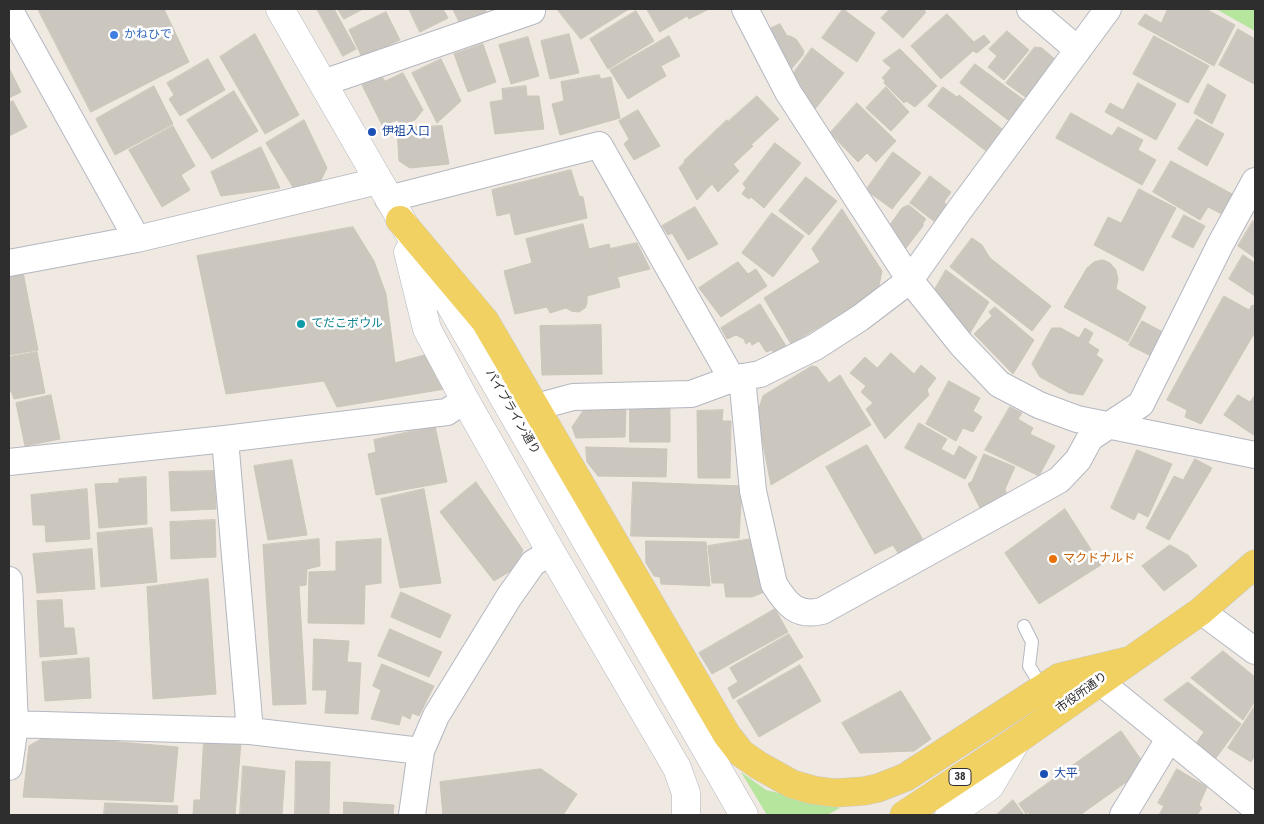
<!DOCTYPE html>
<html>
<head>
<meta charset="utf-8">
<style>
	body { margin:0 }
	#map { position:relative; width:1264px; height:824px; overflow:hidden; background:#efe9e1; font-family:"Roboto Condensed",sans-serif }
	canvas { display:block }
	.frame { position:absolute; inset:0; border:10px solid #2e2e2e; pointer-events:none }
</style>
</head>
<body>
<div id="map">
<canvas width="1264" height="824"></canvas>
<div class="frame"></div>
</div>
<script>
const c = document.querySelector('canvas').getContext('2d');
c.lineJoin = 'round';
function fill(path, color) { c.fillStyle = color; c.fill(path, 'evenodd'); }
function strokePath(path, color, width, dash) { c.strokeStyle = color; c.lineWidth = width; c.lineCap = dash ? 'butt' : 'round'; c.setLineDash(dash || []); c.stroke(path); }
function write(font, color, halo, rows, align = 'center') {
  c.font = font + ' "Roboto Condensed","Noto Sans JP",sans-serif'; c.lineWidth = 5; c.setLineDash([]); c.textBaseline = 'middle'; c.strokeStyle = halo; c.fillStyle = color; for (const [text, x, y, turn = 0] of rows) {
    c.save(); c.translate(x, y); c.rotate((+turn || 0) * Math.PI / 180); c.textAlign = isNaN(turn) ? turn : align; if (halo) c.strokeText(text, 0, 0); c.fillText(text, 0, 0); c.restore();
  }
}
const green = new Path2D(`
	M1216 9H1255V31Z
	M741 772 766 790 840 808 827 815H767Z`);
const building = new Path2D(`
	M38 9H164L189 62 91 112Z
	M317 9H334L356 49 343 56Z
	M338 9H363L344 19Z
	M409 9H443L448 18 420 32Z
	M453 9H485L487 13 461 25Z
	M557 9H629L581 39Z
	M647 9H709L689 19 687 16 660 32Z
	M843 9 875 33 857 62 822 38Z
	M890 9H923L926 12 903 38 881 18Z
	M1168 9H1206L1235 25 1214 66 1138 24 1145 14 1161 23Z
	M636 11 654 41 608 69 590 39Z
	M386 12 400 40 362 57 349 30Z
	M947 14 974 42 984 35 990 42 977 53 973 51 941 79 911 46Z
	M780 24 787 36H790L796 39 804 51 803 55 789 72 765 31Z
	M1238 29 1255 39V81L1254 84 1219 65Z
	M1007 31 1029 50 1004 80 988 67 997 56 989 49Z
	M255 34 299 115 265 134 220 57Z
	M569 34 579 73 550 79 541 41Z
	M669 36 680 56 661 66 666 76 628 99 610 70Z
	M1154 36 1209 66 1188 103 1133 74Z
	M528 37 539 76 511 84 499 45Z
	M483 44 496 82 468 92 454 54Z
	M1035 47 1042 48 1057 61 1031 101 1006 83Z
	M812 48 844 73 815 109 792 75Z
	M900 49 937 86 915 107 906 101 904 103 884 83 885 80 882 78 891 68 883 61Z
	M208 59 225 90 180 116 169 99 174 95 167 83Z
	M441 59 461 101 437 123 412 73Z
	M975 64 1024 100 1008 120 960 83Z
	M9 68 21 92 9 98Z
	M403 73 423 110 415 120 400 125 398 120 382 125 362 85 381 76 385 81Z
	M599 75 601 79 611 77 620 118 560 135 552 104 564 101 561 82Z
	M1138 83 1176 104 1156 140 1105 112 1110 103 1123 110Z
	M1208 84 1226 95 1212 124 1194 113Z
	M154 86 173 124 115 155 96 119Z
	M526 86 527 96H539L544 129 495 134 490 102 503 100 502 89Z
	M886 87 909 112 891 131 866 108Z
	M943 87 957 97 959 95 1002 129 986 151 928 106Z
	M234 91 258 131 212 159 187 120Z
	M757 96 779 119 751 145 729 121Z
	M13 101 27 127 9 136V103Z
	M857 103 896 141 876 162 867 153 858 162 830 133Z
	M638 110 660 146 634 160 624 144 629 139 619 121Z
	M1071 113 1112 136 1118 127 1143 140 1138 150 1156 160 1142 185 1056 138Z
	M1197 119 1224 134 1207 166 1178 149Z
	M304 120 327 168 319 184 294 189 266 143Z
	M727 120 753 146 709 187 684 161Z
	M173 126 195 166 181 175 190 190 162 207 129 150Z
	M442 126 449 164 410 168 399 161 397 128Z
	M775 143 801 163 764 208 751 197 749 199 742 194 746 188 743 184Z
	M261 147 280 188 221 196 211 172Z
	M893 152 921 173 892 209 866 190Z
	M1171 161 1234 195 1222 214 1208 207 1200 220 1153 192Z
	M685 162 709 187 697 200 679 168Z
	M733 164 739 171 718 192 712 184Z
	M571 170 579 196 583 197 587 218 515 235 510 213 497 216 492 190Z
	M930 176 951 192 944 202 947 206 935 222 910 203Z
	M806 177 837 201 809 235 779 211Z
	M1139 189 1176 208 1143 271 1094 245 1108 217 1121 223Z
	M909 205 926 219 923 223V226L906 248 892 238 887 229 902 208Z
	M695 207 718 244 688 260 672 233 668 235 662 226Z
	M842 209 882 271 878 291 791 344 764 298 820 262 812 249Z
	M772 213 804 236 773 277 742 253Z
	M1184 215 1205 226 1193 248 1172 237Z
	M1253 221 1255 222V258L1238 246Z
	M583 224 589 249 609 244 620 287 587 296V303L585 308 579 312 571 311 566 308 550 313 547 307 515 314 504 271 532 263 526 239Z
	M353 227 374 261 386 294 395 363 428 354 445 389 337 407 324 381 226 394 197 256Z
	M972 238 982 245 990 258 1051 306 1032 331 950 267Z
	M637 243 650 269 617 277 610 249Z
	M1243 255 1255 263V296L1229 279Z
	M1103 260 1110 263 1116 270 1118 279 1116 289 1146 307 1128 342 1064 307 1087 268 1094 262Z
	M738 262 748 274 756 269 767 286 721 317 699 288Z
	M946 270 989 302 970 333 934 291Z
	M23 272 38 350 9 355V274Z
	M1224 296 1249 310 1252 305 1255 306V332L1201 424 1185 417 1187 410 1167 400Z
	M760 304 786 346 774 353 772 350 766 352 759 341 752 345 750 341 746 344 744 339 736 335 727 339 721 328Z
	M995 307 1034 340 1013 374 974 334 992 316 989 312Z
	M1142 321 1163 332 1151 356 1129 345Z
	M601 325 602 374 542 375 540 326Z
	M1052 328H1061L1079 338 1085 328 1093 333 1088 343 1099 350 1096 355 1103 360 1083 395 1069 393 1040 377 1032 364Z
	M37 352 45 393 14 399 11 391H9V357Z
	M891 353 914 374 921 365 936 378 927 390 929 395 885 439 866 409 873 403 861 392 866 386 850 373 865 357 877 368Z
	M812 366 817 367 829 383 840 375 871 425 771 485 757 414 763 396Z
	M949 381 980 398 973 411 982 417 973 432 963 428 956 441 926 424Z
	M51 395 60 439 25 446 16 403Z
	M1238 395 1250 402 1255 395V436L1224 415Z
	M626 407 625 437 576 438 572 427 585 408Z
	M1010 407 1022 413 1018 419 1033 428 1030 434 1055 446 1039 476 985 450Z
	M630 408H670V442H630Z
	M723 410 722 421H731L730 478H698L697 411Z
	M919 423 947 439 941 449 954 456 959 446 977 457 965 479 905 448Z
	M435 426 447 482 376 495 368 454 376 452 374 440Z
	M867 445 925 543 900 556 893 545 875 554 826 467Z
	M586 447 667 449 666 477 598 476 587 462Z
	M1137 450 1172 464 1148 517 1138 512 1134 520 1111 508Z
	M984 454 1015 467 1005 489 1007 495 981 510 968 484 972 481Z
	M1195 459 1212 468 1169 540 1146 528 1174 476 1183 480Z
	M292 460 307 535 268 540 254 466Z
	M214 471 216 509 171 511 169 472Z
	M146 477 147 524 99 528 95 484 119 483V479Z
	M476 482 523 550 517 567 494 581 440 512Z
	M633 482 742 486 739 538 631 536Z
	M87 489 90 539 46 542 45 525H33L31 495Z
	M424 489 441 583 400 588 381 499Z
	M1065 509 1101 565 1039 604 1005 553Z
	M215 520 216 557 171 559 170 522Z
	M152 528 157 582 101 587 97 533Z
	M758 538 769 590 752 597H726L724 583H712L708 546Z
	M319 539 320 566 307 569 306 585 299 586 306 704 273 705 263 545Z
	M381 539V583L365 585 364 624 308 623 309 572 336 571V542Z
	M646 541 706 542 710 586 661 584 660 577 654 576 646 563Z
	M1170 545 1188 555 1197 566 1164 591 1142 566Z
	M92 549 95 589 37 593 33 554Z
	M208 579 216 694 153 699 147 587Z
	M401 592 451 615 440 638 391 617Z
	M62 600 64 628H74L77 654 40 657 37 601Z
	M775 609 788 632 712 674 699 653Z
	M390 629 442 652 429 677 378 656Z
	M789 634 803 657 733 699 728 688 738 682 730 668Z
	M314 639 349 641 347 662 361 663 358 714 325 713 327 690H313Z
	M1223 651 1255 677V701L1243 720 1191 678Z
	M89 658 91 698 45 701 42 662Z
	M382 664 434 686 419 716 412 713 410 719 402 715 399 725 371 719 381 690 373 686Z
	M800 665 821 701 759 737 737 701Z
	M1188 682 1241 724 1213 762 1195 745 1204 732 1164 700Z
	M901 691 931 739 914 751 860 753 842 723Z
	M1254 707 1255 755 1251 762 1228 748Z
	M1121 731 1142 761 1132 778 1080 815H1030L1028 812 1026 814 1019 804Z
	M47 736 178 747 173 802 23 797 29 746Z
	M204 740 241 742 235 815H193L194 800H200Z
	M296 761 330 762 329 815H295Z
	M243 766 285 771 282 815H240Z
	M541 769 577 794 563 815H443L440 782Z
	M1177 769 1207 787 1199 805 1202 808 1197 815H1159L1164 806 1158 803Z
	M1013 800 1024 815H996Z
	M344 802 394 805 393 815H344Z
	M105 803 178 806 177 815H104Z`);
const lane = new Path2D(`
	M1024 626 1032 642 1029 666 1044 690`);
const street = new Path2D(`
	M9 9 137 239
	M745 9 788 92 910 280 961 344 999 384 1039 405 1077 419 1255 455
	M1030 9 1078 50
	M323 83 532 11
	M388 199 599 145 732 379
	M9 263 137 239 378 181
	M742 377 753 491 774 584C787 605 797 617 822 611L1059 480 1078 460 1090 438 1141 404 1221 243 1255 181
	M536 407 573 397 691 394 732 379 760 374 815 347 860 318 910 280 958 212 1108 9
	M225 439 250 731
	M9 462 225 439 447 412 465 400
	M9 580 15 725 9 767
	M1201 611 1255 651
	M1099 681 1255 808
	M9 724 250 731 421 751
	M412 815 421 751 436 716 509 597 533 563 551 552
	M1123 815 1169 739`);
const secondary = new Path2D(`
	M280 9 744 815
	M408 252 427 329 465 400 551 552 677 768 686 793V815
	M949 815 990 786 1017 740`);
const primary = new Path2D(`
	M400 220 485 321 727 735 741 753 758 765 792 784 813 790 835 793 864 791 878 788 906 777 1060 677 1127 661
	M904 815 1017 740 1201 611 1255 564`);
const markers = [
	[114,35,5,"#3f7fe0"],
	[372,132,5,"#1a4fb4"],
	[301,324,5,"#0f9aa8"],
	[1053,559,5,"#e8710a"],
	[1044,774,5,"#1a4fb4"]
];
const shields = [
	[960,777,22]
];
const shieldNames = [
	["38",960,777]
];
const shopNames = [
	["かねひで",124,35]
];
const transitNames = [
	["伊祖入口",382,132],
	["大平",1054,774]
];
const cultureNames = [
	["てだこボウル",311,324]
];
const streetNames = [
	["パイプライン通り",512,412,60],
	["市役所通り",1082,693,-36]
];
const foodNames = [
	["マクドナルド",1063,559]
];
fill(green, '#b6e59e');
fill(building, '#cbc7bf');
strokePath(building, '#cbc5ba', 1);
strokePath(lane, '#b4b7c1', 14);
strokePath(street, '#b4b7c1', 28);
strokePath(secondary, '#b4b7c1', 29);
strokePath(primary, '#c9c9c9', 29);
strokePath(lane, '#fff', 12);
strokePath(street, '#fff', 26);
strokePath(secondary, '#fff', 28);
strokePath(primary, '#f2d163', 28);
for (const [x, y, r, color] of markers) { const dot = new Path2D(); dot.arc(x, y, r, 0, 2 * Math.PI); c.fillStyle = color; c.fill(dot); strokePath(dot, '#fff', 2); }
for (const [x, y, w] of shields) { const box = new Path2D(); box.roundRect(x - w / 2, y - 8.5, w, 17, 4); c.fillStyle = '#fff'; c.fill(box); strokePath(box, '#2e2e2e', 1); }
write('bold 11px', '#2e2e2e', null, shieldNames);
write('12px', '#366cbe', '#fff', shopNames, 'left');
write('12px', '#164399', '#fff', transitNames, 'left');
write('12px', '#0d838f', '#fff', cultureNames, 'left');
write('12px', '#2e2e2e', '#fff', streetNames);
write('12px', '#c56008', '#fff', foodNames, 'left');
</script>
</body>
</html>
